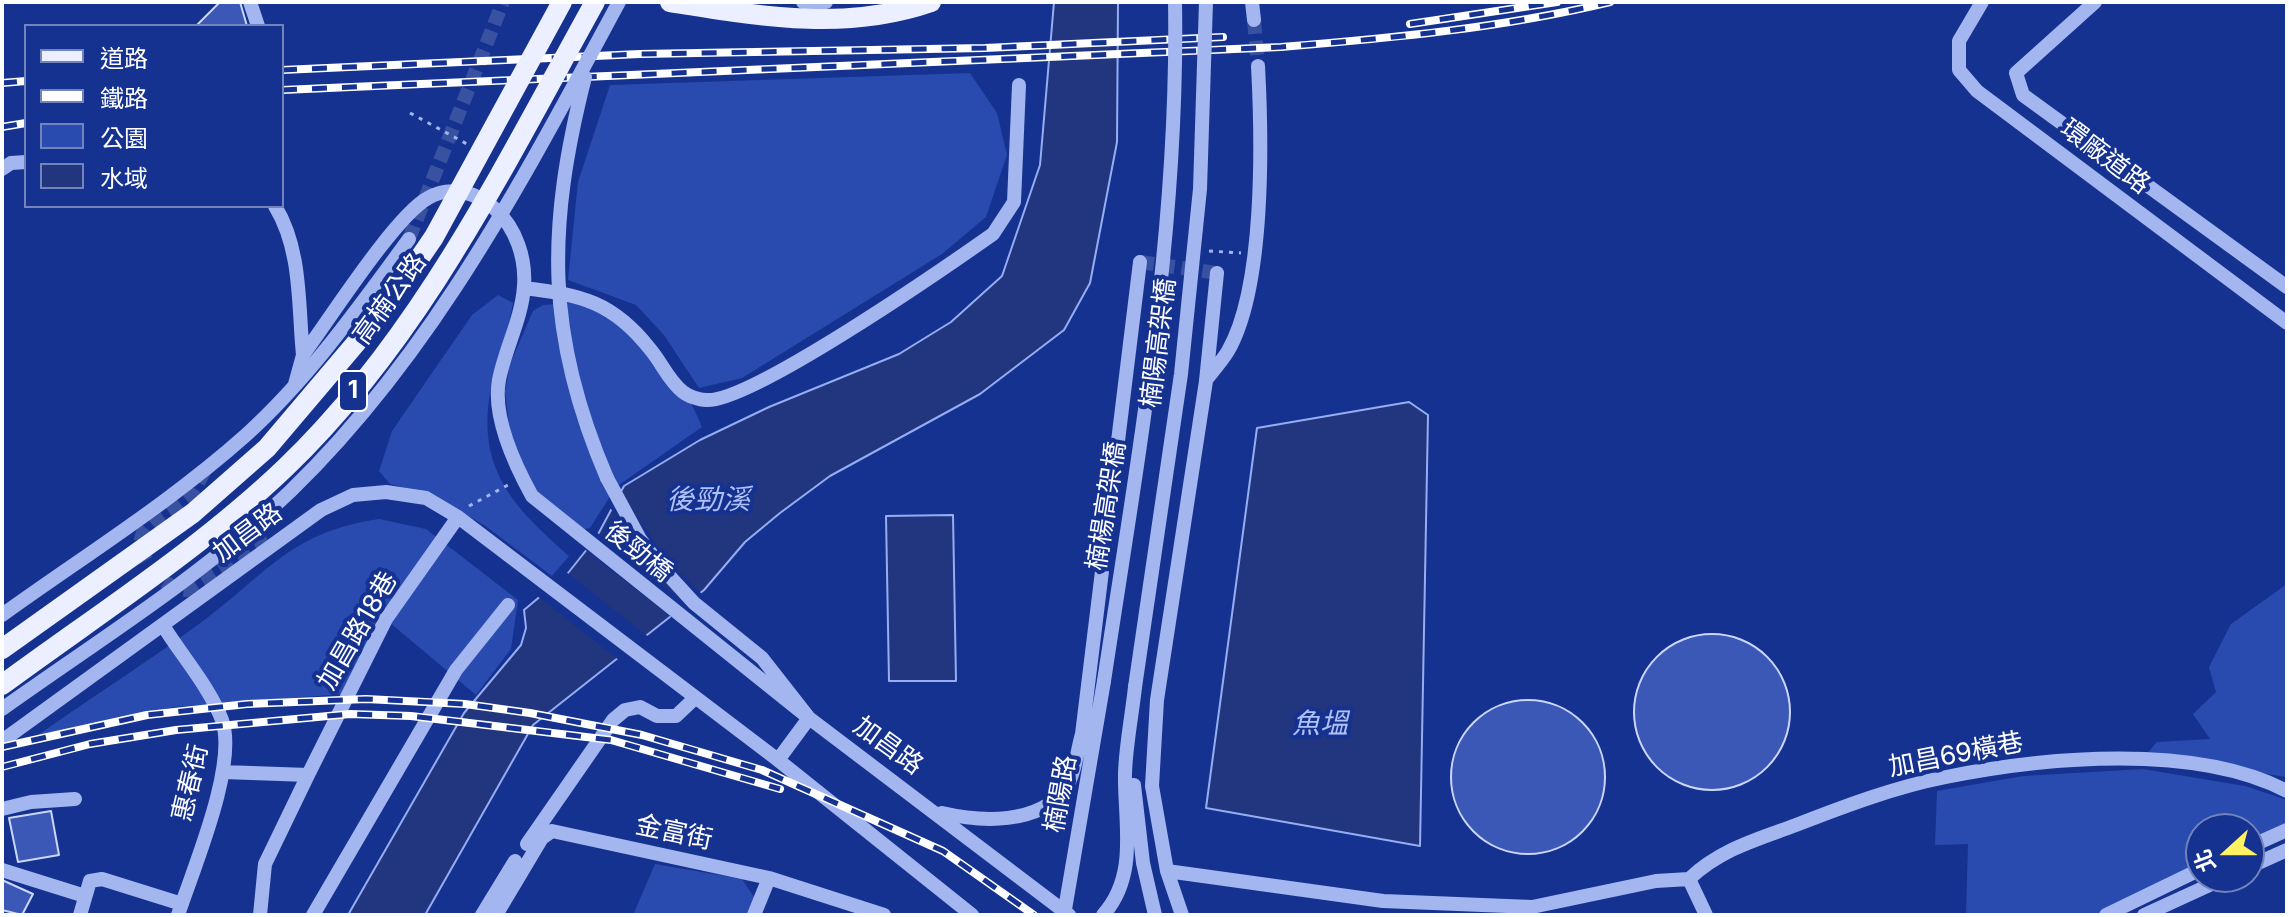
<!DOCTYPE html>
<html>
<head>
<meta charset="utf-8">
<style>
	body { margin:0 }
	#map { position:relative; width:2289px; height:917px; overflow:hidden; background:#163290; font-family:Inter,"Noto Sans TC",sans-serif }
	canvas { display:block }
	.frame { position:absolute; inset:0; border:4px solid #fff; pointer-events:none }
	.legend { position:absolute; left:24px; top:24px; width:260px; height:184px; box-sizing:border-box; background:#163290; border:2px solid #7384bc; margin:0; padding:10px 14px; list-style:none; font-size:24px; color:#fff }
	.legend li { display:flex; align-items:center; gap:16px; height:40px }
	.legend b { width:40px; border:2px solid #7384bc }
	.north { position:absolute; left:2185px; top:813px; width:80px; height:80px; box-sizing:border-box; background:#163290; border:2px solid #7384bc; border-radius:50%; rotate:249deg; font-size:22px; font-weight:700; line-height:32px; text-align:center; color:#fff }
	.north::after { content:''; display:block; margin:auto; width:28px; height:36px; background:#fff262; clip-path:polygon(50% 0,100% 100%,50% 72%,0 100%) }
</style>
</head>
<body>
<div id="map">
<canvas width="2289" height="917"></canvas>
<div class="frame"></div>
<ul class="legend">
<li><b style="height:10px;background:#ecefff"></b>道路</li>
<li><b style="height:10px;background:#fff"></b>鐵路</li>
<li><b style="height:22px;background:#294aae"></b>公園</li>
<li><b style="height:22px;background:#21367e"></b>水域</li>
</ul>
<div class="north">北</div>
</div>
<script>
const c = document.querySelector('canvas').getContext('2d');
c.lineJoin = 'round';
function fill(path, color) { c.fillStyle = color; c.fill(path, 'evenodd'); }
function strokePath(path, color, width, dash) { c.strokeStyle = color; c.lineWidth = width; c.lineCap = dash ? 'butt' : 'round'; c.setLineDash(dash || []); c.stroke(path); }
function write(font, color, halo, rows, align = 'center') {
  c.font = font + ' Inter,"Noto Sans TC",sans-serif'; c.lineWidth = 8; c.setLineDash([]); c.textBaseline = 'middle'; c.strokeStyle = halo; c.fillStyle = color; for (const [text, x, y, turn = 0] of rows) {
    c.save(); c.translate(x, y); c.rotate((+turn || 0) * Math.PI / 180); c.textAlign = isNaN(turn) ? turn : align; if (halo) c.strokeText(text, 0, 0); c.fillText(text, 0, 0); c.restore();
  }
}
const green = new Path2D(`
	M970 73 997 113 1007 155 986 217 942 254 742 378 699 388 664 335 636 305 568 280 578 182 610 85Z
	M498 295 513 303C508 333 496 363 490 393 477 471 515 508 569 556L552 576 484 525 430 494 390 484 379 471 392 431 472 315Z
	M571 303C582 306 597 307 607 313 651 336 684 382 702 427L616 487 590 528 580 530 534 489 510 431 505 391 510 364 533 311 543 305Z
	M379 519 426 529 518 600 511 649 476 695 383 617 344 694 174 707 35 737C92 697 151 660 207 618 271 569 293 532 379 519Z
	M2287 584V777L2144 757 2157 742 2210 739 2193 714 2216 692 2209 667 2231 624Z
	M2143 769 2245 786 2287 800V823L2249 841V829H2201V864L2096 915 1966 914 1968 844 1935 845 1937 791 2023 776Z
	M655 864 742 879 754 897 747 915H633Z`);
const water = new Path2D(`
	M1054 2H1118L1117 142 1090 283 1064 330 980 394 830 476 780 513 745 542 704 590 533 725 425 915H348L464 713 521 645 526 628 524 610 568 573 596 538 624 486 700 440 769 407 899 354 951 322 1002 276 1040 165Z
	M1409 402 1428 415 1420 846 1206 808 1257 428Z
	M953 515 956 681H889L886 516Z`);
const pier = new Path2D(`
	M618 489 670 564 702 594 674 619 583 548 595 531 679 598 648 563 609 506Z
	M565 571 650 638 620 661 536 595Z`);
const building = new Path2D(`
	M220 2H240L247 26H196Z
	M1634 712a78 78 0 1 1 156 0a78 78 0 1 1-156 0Z
	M1451 777a77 77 0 1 1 154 0a77 77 0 1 1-154 0Z
	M51 811 59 855 18 862 9 818Z
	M2 880 33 894 22 915 2 910Z`);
const minorTunnel = new Path2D(`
	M1254 20 1258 66
	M409 239 503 2
	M1140 262 1217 273
	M205 470C201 477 197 486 192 492 166 519 117 525 154 572 161 581 175 590 186 590L243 554 272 541`);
const path = new Path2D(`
	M410 113 467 144
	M1209 251 1241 253
	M469 506 508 485`);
const minor = new Path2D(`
	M250 2 258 26
	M803 2H826
	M1252 2 1254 20
	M1982 2 1959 41V70L1977 91 2287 323
	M2095 2 2016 73 2023 95 2287 287
	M2 169 11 163 26 162
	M275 206C302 250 298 305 303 355
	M524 288C582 295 613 302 650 349 662 363 668 380 683 392 688 396 699 400 706 400 749 404 949 265 993 234L1014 202 1019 85
	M1206 380C1213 371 1222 361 1228 351 1265 287 1262 140 1258 66
	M295 384 303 355C329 320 395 216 428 198 449 185 478 192 495 209 516 228 526 258 524 286 522 318 505 349 499 380 492 417 515 465 532 496L809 718 1069 915
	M607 478 640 539 662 568 694 603 762 658 809 718 778 760
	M2 615C84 556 171 502 246 435 309 378 359 307 409 239
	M164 627C182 656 210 688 222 720 238 765 193 869 178 915
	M2 741 321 510 353 495 386 492 426 498 458 517 778 760 972 915
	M223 772 308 775
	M1134 785 1143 863 1155 915
	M2 809 31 802 75 799
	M942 813C981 822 1038 825 1065 789 1075 775 1077 751 1082 734L1140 262
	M527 844 613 720 625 710 640 707 657 716H676L695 698
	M2249 847 2287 830
	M2249 867 2287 850
	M2 870 85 896
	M1167 871 1383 901 1532 907 1656 881 1689 879
	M1689 879C1721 849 1756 840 1796 825 1845 806 1895 787 1946 777 2045 757 2195 743 2287 791
	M1689 879 1706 915
	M80 915 90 881 102 879 182 904
	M260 915 265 864 308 775 386 619 458 517
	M313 915 456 670 508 605
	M482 915 515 861
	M496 915 542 838 552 831 769 878 884 915
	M754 915 769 878
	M1064 915 1104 681
	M1103 915C1139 875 1124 822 1125 773 1126 744 1132 715 1135 687
	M1182 915 1167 871 1152 786 1157 700 1206 381 1217 273
	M2106 915 2201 869
	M2144 915 2227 877`);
const major = new Path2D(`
	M670 2C759 16 844 32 931 2`);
const rail = new Path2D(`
	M1410 24 1557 2
	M282 70 640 54 985 48 1223 37
	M2 83 26 81
	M282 90 1281 47C1392 38 1502 28 1610 2
	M2 127 26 123
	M2 747 147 715 247 704 366 699 465 704 530 713 642 735 762 770 943 851 1034 915
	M2 767 90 744 176 730 350 714 411 716 611 740 780 789`);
const minorBridge = new Path2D(`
	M585 77C547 227 545 334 607 478
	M1104 681C1138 457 1179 230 1175 2
	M1135 687 1181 374 1200 189 1206 2
	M2 709C90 646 185 587 266 514 423 373 520 185 619 2`);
const majorBridge = new Path2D(`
	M2 649 193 513 267 448 384 310 434 237 562 2
	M2 685C97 615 199 550 285 468 421 338 505 164 595 2`);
const shields = [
	[353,391,28]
];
const shieldNames = [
	["1",353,391]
];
const streetNames = [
	["環廠道路",2105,157,37],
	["高楠公路",390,299,-54],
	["楠陽高架橋",1159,343,-83],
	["楠楊高架橋",1107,506,-81],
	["加昌路",248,533,-37],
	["後勁橋",638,552,39],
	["加昌路18巷",358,631,-60],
	["加昌路",888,746,36],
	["加昌69橫巷",1956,755,-11],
	["惠春街",191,783,-77],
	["楠陽路",1061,794,-80],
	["金富街",674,833,12]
];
const waterNames = [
	["後勁溪",708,501],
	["魚塭",1320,725]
];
fill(green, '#294aae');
fill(water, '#21367e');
strokePath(water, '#95adf3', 2);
fill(pier, '#163290');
fill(building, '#3b58b6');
strokePath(building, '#cad6fb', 2);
strokePath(minorTunnel, '#3951a1', 14, [14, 7]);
strokePath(path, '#a3b6f0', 3, [4, 6]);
strokePath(minor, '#a3b6f0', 14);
strokePath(major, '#ecefff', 20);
strokePath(rail, '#fff', 8);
strokePath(rail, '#163290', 5, [15]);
strokePath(minorBridge, '#a3b6f0', 14);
strokePath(majorBridge, '#ecefff', 20);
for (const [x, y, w] of shields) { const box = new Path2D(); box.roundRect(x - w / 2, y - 20, w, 40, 6); c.fillStyle = '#163290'; c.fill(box); strokePath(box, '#fff', 2); }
write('bold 24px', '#fff', null, shieldNames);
write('26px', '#fff', '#163290', streetNames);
write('italic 28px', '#afc1f7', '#163290', waterNames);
</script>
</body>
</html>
